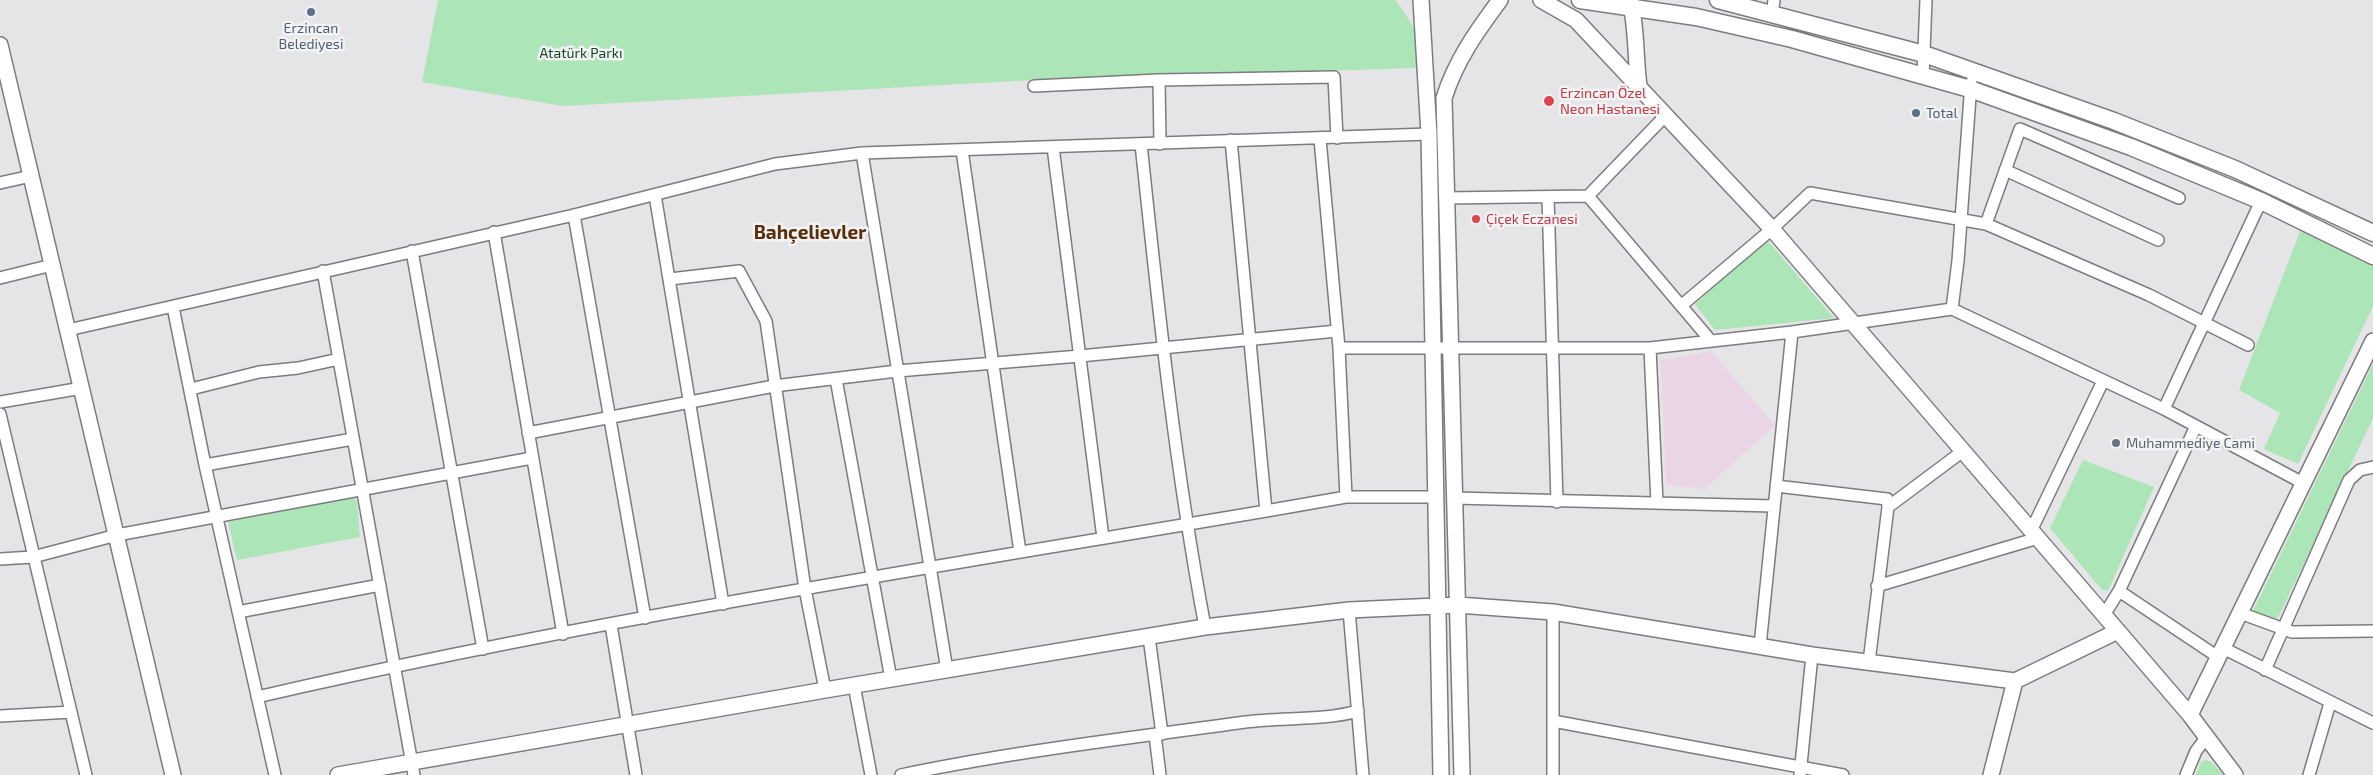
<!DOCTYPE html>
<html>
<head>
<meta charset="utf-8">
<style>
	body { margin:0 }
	canvas { display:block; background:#e5e5e7 }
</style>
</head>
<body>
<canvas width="2373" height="775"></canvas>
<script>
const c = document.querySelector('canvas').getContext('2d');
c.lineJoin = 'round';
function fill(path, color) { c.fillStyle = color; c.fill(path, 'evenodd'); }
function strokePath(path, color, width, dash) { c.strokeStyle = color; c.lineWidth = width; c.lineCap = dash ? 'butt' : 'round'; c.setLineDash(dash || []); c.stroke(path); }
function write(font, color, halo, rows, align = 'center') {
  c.font = font + ' "Exo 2",sans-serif'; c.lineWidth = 5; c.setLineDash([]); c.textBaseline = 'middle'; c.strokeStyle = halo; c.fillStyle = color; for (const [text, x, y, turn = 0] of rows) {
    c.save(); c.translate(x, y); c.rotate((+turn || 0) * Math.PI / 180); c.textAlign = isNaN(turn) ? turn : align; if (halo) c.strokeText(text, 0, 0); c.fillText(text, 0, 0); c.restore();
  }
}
const education = new Path2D(`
	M1711 351 1775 425 1705 489 1666 485 1661 360Z`);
const green = new Path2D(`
	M438 0H1396L1417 32 1416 68 1034 80 563 106 422 82Z
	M2301 229 2373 266V306L2298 464 2264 449 2280 413 2239 390Z
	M1767 240 1834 318 1715 330 1695 304Z
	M2373 364V418L2278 618 2269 620 2253 611Z
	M2083 460 2154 487 2108 591 2102 590 2050 528Z
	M353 497 357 501 360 537 237 560 228 522Z
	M2206 760 2213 763 2223 775H2196L2201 762Z`);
const street = new Path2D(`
	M1772 14 1774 0
	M1923 76 1926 0
	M1159 80 1160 144
	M1034 86 1159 80 1334 77 1337 138
	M1320 139 1339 348 1346 497
	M1231 140 1266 511
	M1141 144C1158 306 1175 467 1205 627
	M1053 147 1103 538
	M962 150 1020 552
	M862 153 947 670
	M2005 170 2158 240
	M0 183 31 176
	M655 195 723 604
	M1588 196 1711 341
	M1548 197 1557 502
	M1446 198 1588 196 1666 115
	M574 215 645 618
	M1986 224 2020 129 2179 198
	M494 232 563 634
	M412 251 483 649
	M323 271 414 775
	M0 278 52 265
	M670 279 739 271 766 321 805 589 825 690
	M1682 305 1772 229 1810 193 1986 224 2149 295 2248 345
	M173 307 205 465 275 775
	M1952 309 1958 261 1971 83
	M68 330 574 215 775 164 862 153 1429 134
	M1339 348H1650L1792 332 1952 309 2164 409 2303 483
	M1650 348 1657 503
	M836 379 891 679
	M191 389 259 372 298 368 339 359
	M0 402 82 388
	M2164 409 2261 201
	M0 414 86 775
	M528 433 774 386 897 371 1080 356 1337 331
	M205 465 353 439
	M1776 486 1887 499 1888 507 1869 662
	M1454 498 1774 506
	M1888 507 1963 451
	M2031 531 2103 381
	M0 559 33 557 117 535 532 458
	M1877 586 2038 538
	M2119 591 2218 657
	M1349 610 1363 775
	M238 612 380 585
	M1553 612V775
	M2240 613 2292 632 2373 631
	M2104 615 2119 591 2196 426
	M611 625 636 775
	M1149 637 1162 734
	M1760 646 1792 332
	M2223 648 2373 723
	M2265 670 2349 480 2360 470 2373 467
	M854 685 871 775
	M257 697C590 620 929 568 1266 511L1346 497H1437
	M0 716 71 712
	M1553 721 1843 775
	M1155 735 1160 775
	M901 775C1015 751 1131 738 1245 722 1282 717 1322 721 1358 711
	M1800 775 1812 655
	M2186 775 2196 751 2206 738
	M2309 775 2330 703`);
const secondary = new Path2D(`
	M1421 0 1429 134 1441 775
	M1541 0 1576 20 1772 229 2190 715 2235 775
	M1630 0C1637 28 1635 57 1639 86
	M0 45 173 775
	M2190 715 2373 341
	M338 775 825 690 1205 627 1349 610 1458 605 1553 612 1812 655 2015 681 2118 631
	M1462 775 1444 98C1456 60 1477 31 1500 0
	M1991 775 2015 681`);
const primary = new Path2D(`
	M1580 0 1696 17 1792 39 1970 89 2131 147 2261 201 2373 256
	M1718 0 1924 54 2114 121 2235 169 2373 233`);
const markers = [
	[311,12,5,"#5c6f8a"],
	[1549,101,6,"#e0444e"],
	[1916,113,5,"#5c6f8a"],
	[1476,219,5,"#e0444e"],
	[2116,443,5,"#6b7280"]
];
const serviceNames = [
	["Erzincan",311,28],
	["Belediyesi",311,44],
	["Total",1926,113,"left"]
];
const parkNames = [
	["Atatürk Parkı",581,53]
];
const healthNames = [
	["Erzincan Özel",1560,93],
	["Neon Hastanesi",1560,109],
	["Çiçek Eczanesi",1486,219]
];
const worshipNames = [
	["Muhammediye Cami",2126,443]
];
const districtNames = [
	["Bahçelievler",810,233]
];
fill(education, '#e9d5e5');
fill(green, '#ace5b7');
strokePath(street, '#7c7c7e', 14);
strokePath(secondary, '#7c7c7e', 18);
strokePath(primary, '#7c7c7e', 19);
strokePath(street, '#fff', 11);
strokePath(secondary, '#fff', 15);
strokePath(primary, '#fff', 16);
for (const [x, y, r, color] of markers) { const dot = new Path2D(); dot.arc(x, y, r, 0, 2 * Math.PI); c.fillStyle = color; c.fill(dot); strokePath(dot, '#f3f3f5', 2); }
write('14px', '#4e5e75', '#f3f3f5', serviceNames);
write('14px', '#124924', '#f3f3f5', parkNames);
write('14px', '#be3a42', '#f3f3f5', healthNames, 'left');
write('14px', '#5b616d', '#f3f3f5', worshipNames, 'left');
write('bold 19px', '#5b2e0b', '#f3f3f5', districtNames);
</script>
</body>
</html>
